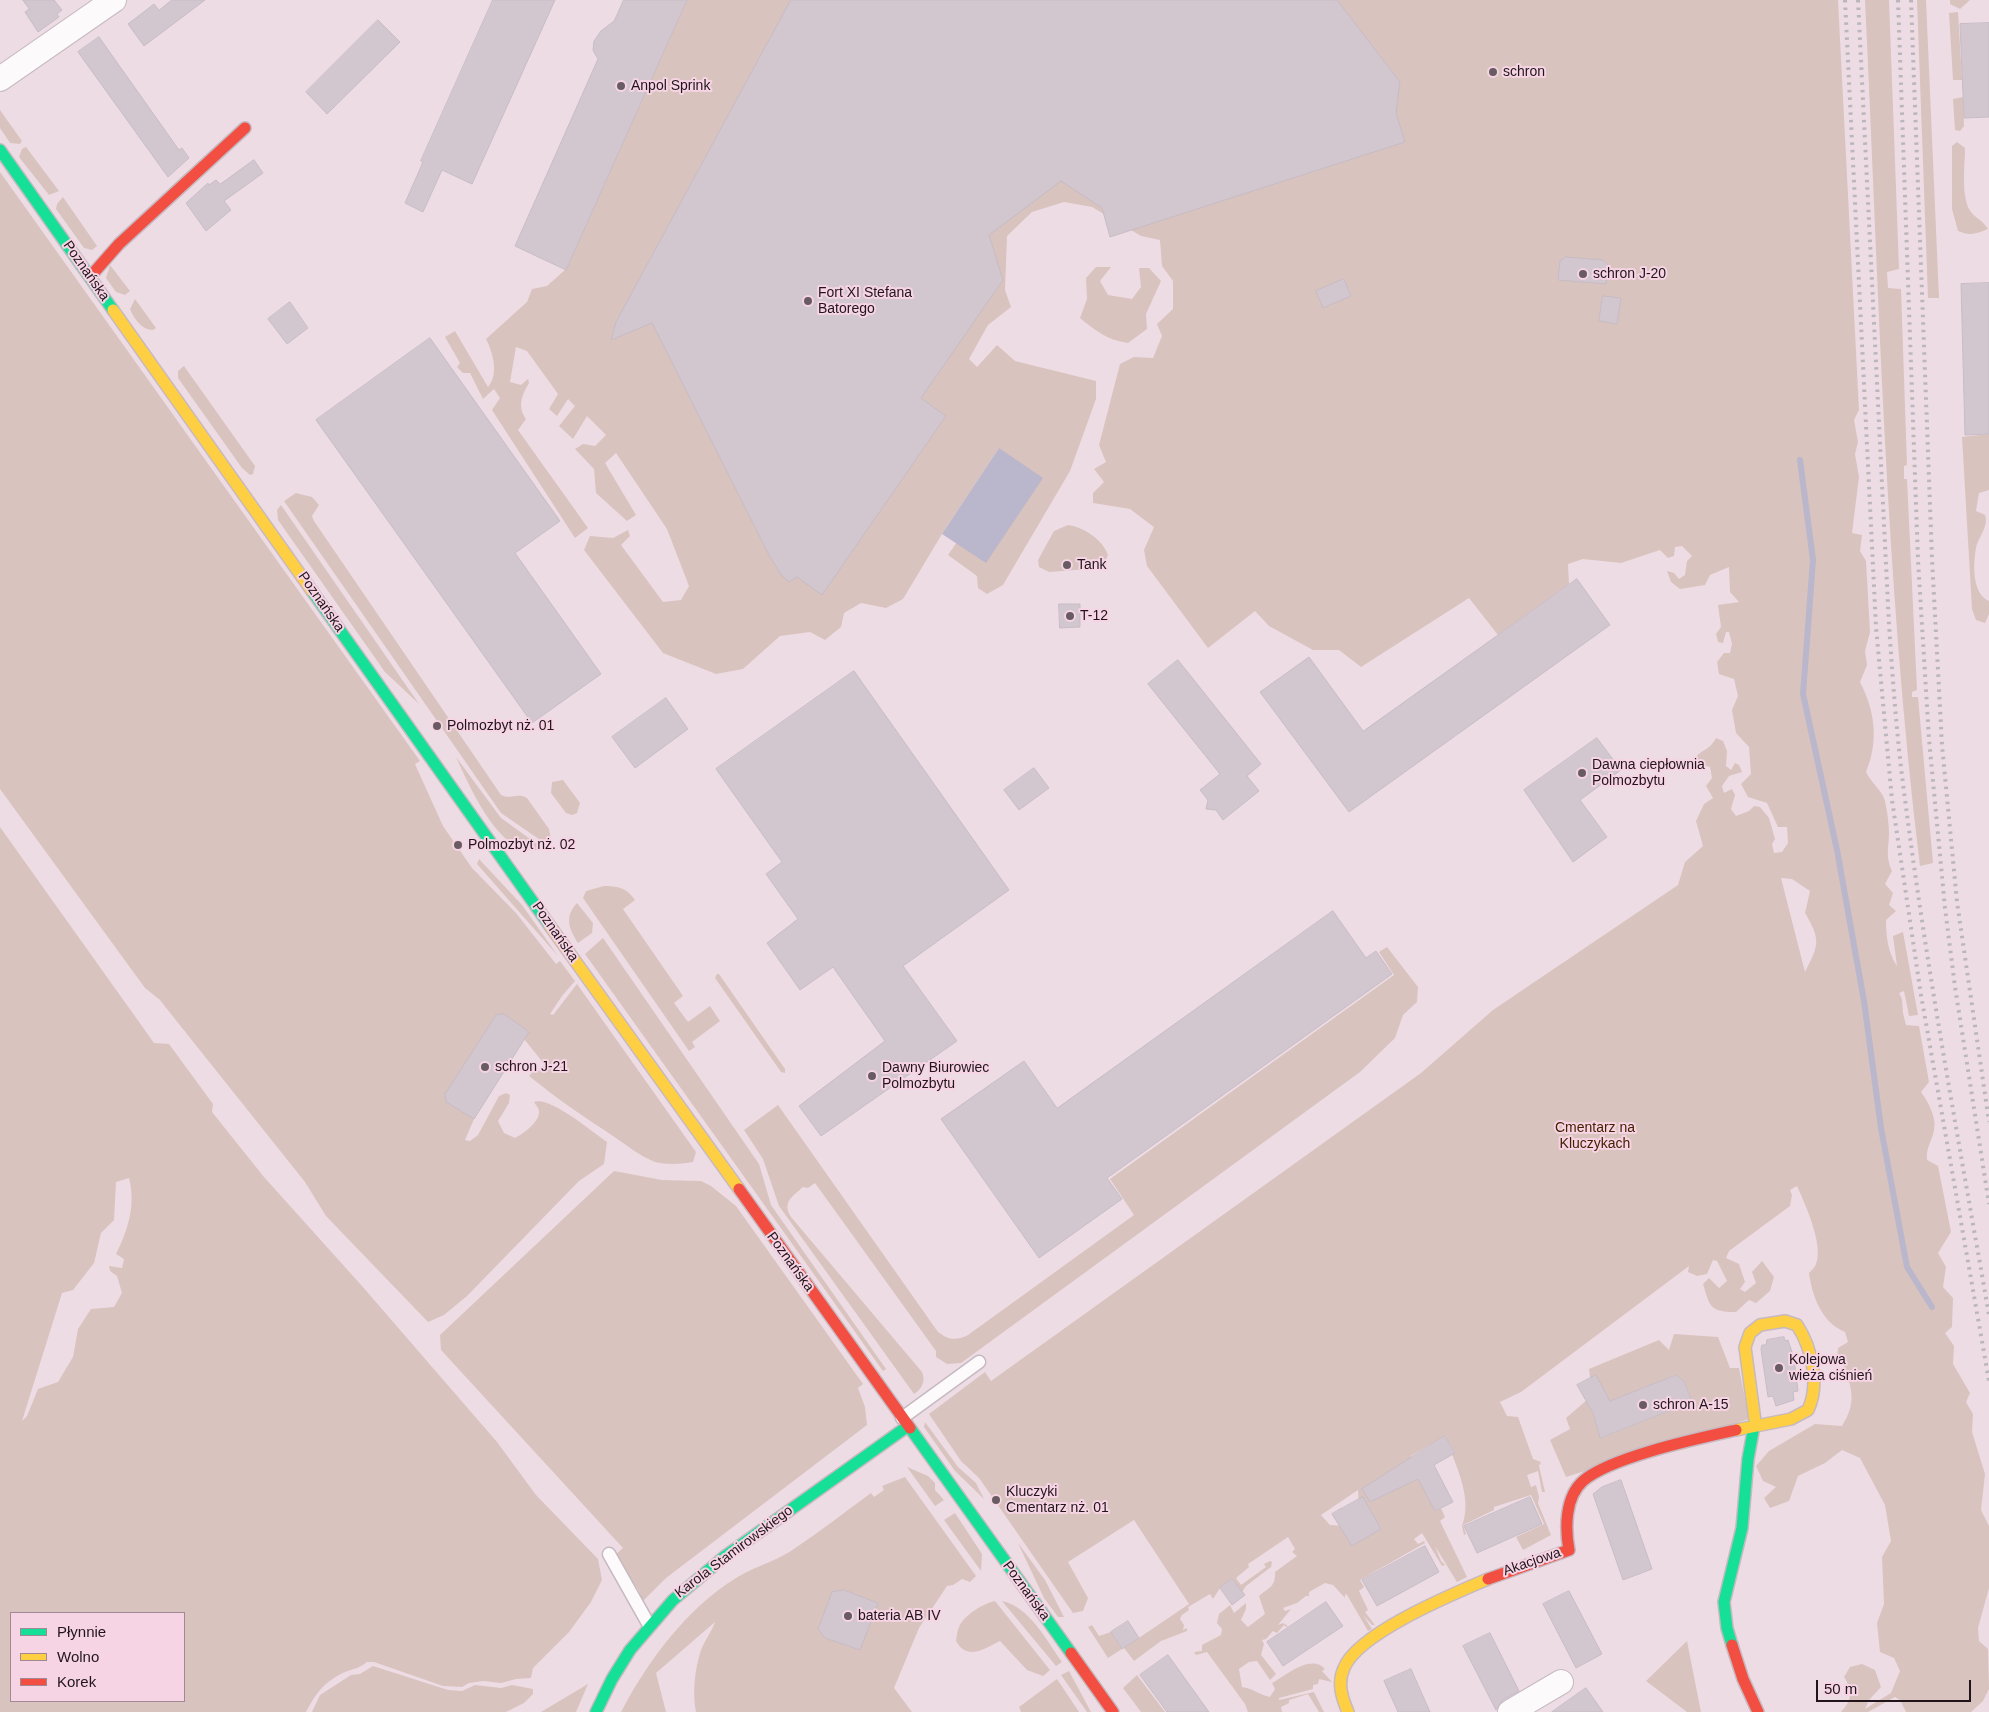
<!DOCTYPE html>
<html>
<head>
<meta charset="utf-8">
<style>
	body { margin:0 }
	#map { position:relative; width:1989px; height:1712px; overflow:hidden; background:#eedce5; font-family:Helvetica,sans-serif }
	canvas { display:block }
	.legend { position:absolute; left:10px; top:1612px; width:175px; height:90px; box-sizing:border-box; background:#f6d4e4; border:1px solid #a18894; margin:0; padding:6px 9px; list-style:none; font-size:15px; color:#21151b }
	.legend li { display:flex; align-items:center; gap:10px; height:25px }
	.legend b { width:25px; border:1px solid #a18894 }
	.scale { position:absolute; left:1816px; top:1680px; width:155px; height:22px; box-sizing:border-box; border:2px solid #21151b; border-top:0; padding-left:6px; font-size:15px; line-height:18px; white-space:nowrap; color:#21151b; -webkit-text-stroke:4px #f6d4e4; paint-order:stroke }
</style>
</head>
<body>
<div id="map">
<canvas width="1989" height="1712"></canvas>
<ul class="legend">
<li><b style="height:6px;background:#16e098"></b>Płynnie</li>
<li><b style="height:6px;background:#ffcf43"></b>Wolno</li>
<li><b style="height:6px;background:#f24e42"></b>Korek</li>
</ul>
<div class="scale">50 m</div>
</div>
<script>
const c = document.querySelector('canvas').getContext('2d');
c.lineJoin = 'round';
function fill(path, color) { c.fillStyle = color; c.fill(path, 'evenodd'); }
function strokePath(path, color, width, dash) { c.strokeStyle = color; c.lineWidth = width; c.lineCap = dash ? 'butt' : 'round'; c.setLineDash(dash || []); c.stroke(path); }
function write(font, color, halo, rows, align = 'center') {
  c.font = font + ' Helvetica,sans-serif'; c.lineWidth = 4; c.setLineDash([]); c.textBaseline = 'middle'; c.strokeStyle = halo; c.fillStyle = color; for (const [text, x, y, turn = 0] of rows) {
    c.save(); c.translate(x, y); c.rotate((+turn || 0) * Math.PI / 180); c.textAlign = isNaN(turn) ? turn : align; if (halo) c.strokeText(text, 0, 0); c.fillText(text, 0, 0); c.restore();
  }
}
const green = new Path2D(`
	M687 0H1838L1859 410 1854 420 1858 442 1855 454 1859 477 1852 533 1862 535 1860 551 1866 561 1870 632 1865 651 1867 665 1860 682C1875 711 1879 741 1866 772 1872 784 1882 790 1885 801 1887 810 1889 823 1889 833 1889 848 1885 855 1892 871L1885 884 1893 893 1889 905 1896 911 1886 920C1886 936 1888 953 1897 966L1893 936 1903 932 1918 1015 1909 1016 1904 991 1899 993 1902 999 1903 1013 1906 1025 1919 1026 1929 1082 1921 1092C1928 1102 1937 1117 1934 1130 1932 1142 1926 1146 1927 1160L1938 1166 1951 1232 1938 1253 1946 1267 1943 1287 1953 1298 1952 1327 1945 1333 1954 1346 1953 1364 1970 1393 1966 1402 1973 1414 1972 1432 1985 1474 1981 1510 1989 1526V1588L1978 1628 1979 1641 1988 1649 1989 1689 1983 1701 1971 1712H1906L1900 1700 1895 1697 1868 1712H1841C1852 1700 1853 1691 1844 1677L1850 1667 1862 1664 1875 1670 1881 1687 1869 1700 1865 1709 1891 1693 1900 1671 1894 1658 1880 1652 1877 1623 1884 1604 1882 1557 1891 1541 1885 1505 1860 1458 1842 1450 1825 1463 1798 1476 1789 1501 1770 1508 1764 1498 1776 1487 1763 1481 1756 1466 1769 1451 1815 1424 1842 1426C1857 1402 1852 1389 1843 1363L1837 1360 1838 1348 1848 1342 1845 1332C1822 1323 1812 1296 1809 1273 1811 1271 1815 1267 1816 1264 1824 1245 1805 1204 1797 1186L1790 1190 1792 1195 1790 1206 1729 1251 1726 1258 1739 1264 1745 1282 1740 1289 1745 1292 1756 1283 1752 1272 1762 1261 1774 1277 1770 1291 1756 1303 1749 1300 1736 1312C1710 1312 1710 1307 1703 1284L1709 1278 1719 1288 1727 1281 1717 1261 1713 1260 1707 1274 1697 1276 1688 1272 1689 1266 1521 1392 1500 1402 1507 1416 1518 1417 1533 1459 1541 1462 1539 1466 1545 1492H1542L1538 1471 1527 1475 1531 1487 1536 1485 1539 1497 1538 1503 1551 1535 1523 1550 1516 1537 1544 1524 1531 1495 1494 1507V1510L1463 1525 1466 1534 1464 1535 1462 1526C1471 1502 1461 1478 1452 1454L1455 1452 1445 1436 1411 1456 1421 1473 1435 1511 1441 1508 1445 1517 1440 1521 1467 1577 1457 1582 1435 1546 1441 1561 1445 1565 1442 1566 1422 1533 1414 1539 1418 1544 1424 1541 1425 1543 1360 1580 1364 1587 1359 1591 1368 1610 1365 1612 1375 1625H1372L1363 1615 1372 1629 1368 1631 1347 1595 1345 1594V1598L1333 1585 1325 1583 1309 1592V1596H1306L1297 1603 1283 1608 1285 1611 1291 1609 1278 1625 1283 1623 1288 1626 1286 1627 1284 1625 1277 1633 1273 1631 1266 1639 1262 1640 1264 1644 1261 1655 1276 1674 1270 1680 1257 1661 1249 1662 1239 1669 1242 1687C1252 1688 1260 1695 1270 1697L1275 1689 1272 1683C1285 1676 1311 1653 1325 1669L1322 1671 1332 1682 1319 1679 1318 1684 1313 1685V1689L1279 1698V1700L1314 1692 1324 1712H1319L1308 1694 1289 1700V1703L1281 1707 1282 1712H1248L1245 1704 1207 1652 1196 1655 1194 1652 1202 1651V1645L1221 1635 1222 1629 1217 1623 1219 1614 1230 1605 1234 1613 1246 1603V1609L1241 1620 1248 1627 1265 1614 1259 1596C1268 1588 1276 1587 1275 1572L1297 1556 1292 1552 1295 1549 1288 1537 1248 1564 1249 1567 1236 1578 1241 1585 1266 1567 1264 1564 1270 1561 1272 1562 1271 1567 1246 1586 1242 1592 1232 1579 1220 1588 1213 1599 1210 1594 1188 1607 1189 1610 1182 1615 1180 1619 1184 1625 1183 1630 1187 1628V1631L1161 1641 1134 1661 1124 1648 1189 1604 1134 1520 1068 1562 1088 1598 1083 1611 1073 1613 979 1478 961 1461 929 1414 985 1372 991 1381 1421 1073 1493 1010 1678 885 1685 862 1703 846 1696 821 1704 804 1713 798 1706 786 1712 778 1710 767 1699 764 1695 758C1703 748 1708 752 1716 738L1723 741 1727 751 1726 766 1731 770 1735 763 1739 765 1742 772 1729 776 1722 786 1724 793 1732 789 1735 795 1731 809 1736 816 1749 811 1754 806 1760 807 1769 818 1775 839 1772 844 1774 853 1782 852 1788 843 1787 827H1778L1767 803 1748 797 1741 784 1751 774 1749 747 1736 733 1732 710 1738 696 1734 679 1719 674 1717 662 1724 653H1730L1732 644 1729 632H1726L1723 643 1718 642 1716 634 1721 627 1718 605 1739 602 1730 592 1729 567 1710 575 1705 585 1680 589 1671 582 1667 571 1674 573 1679 579 1685 575 1687 561 1692 556 1682 546 1675 547 1674 556 1668 558 1660 550 1621 563 1583 559 1568 564 1569 584 1498 635 1469 598 1361 667 1339 650H1313L1269 626 1255 611 1208 648 1147 566 1144 550 1154 527 1130 509 1093 503V493L1104 482 1094 469 1106 462 1099 445 1120 364 1134 357 1153 358 1162 336 1157 324 1173 309V281L1162 266 1160 240 1141 236 1092 207 1064 202 1032 212 1007 236 1005 290 1011 307 988 325 969 359 977 367 997 345 1015 361 1096 381V399L1070 471 1003 585 987 594 978 588 977 576 948 555 957 542 999 448 942 534 903 599 886 608 861 603 844 613 841 627 825 640 810 632 780 636 743 669 716 674 663 653 584 550 590 536 613 538 628 530 630 536 621 545 663 602 681 600 689 586 667 529 616 453 605 463 636 515 627 521 596 493 594 469 575 449 583 444 595 446 606 435 587 416 573 439 559 426 575 406 568 399 557 416 549 409 558 394 527 351 516 347 510 382 521 385 528 379 529 383C522 395 517 406 526 419L518 430 588 528 575 538 492 410 500 398 494 389 483 399 470 373H463L457 367 460 363 445 337 455 331 488 387C499 374 493 353 486 339L527 302 532 289 547 286 566 269ZM1781 878 1792 879 1810 891 1805 913C1821 940 1819 945 1805 972ZM1358 1490 1359 1505 1338 1509 1347 1519 1345 1526 1330 1525 1321 1515Z
	M1865 0H1889L1899 269 1887 272 1888 288 1901 289 1907 465 1904 466V479H1907L1917 690 1912 692V697H1918L1933 863 1920 866C1885 579 1879 289 1865 0Z
	M1917 0H1926L1939 298H1928Z
	M1950 0H1970L1960 9 1950 4Z
	M1958 12 1962 80H1953L1949 13Z
	M1963 97 1964 126 1960 131 1955 130 1953 99Z
	M0 110 22 141 20 144 10 143 0 128Z
	M1957 142 1965 148C1965 166 1961 192 1969 209 1973 217 1983 220 1988 229 1976 234 1970 236 1958 231L1952 209V146Z
	M26 147 59 191 49 195 19 157 22 149Z
	M0 172 420 761 415 764 443 826 472 868 516 913 556 964 560 961 575 981 562 996 550 1014 553 1015 577 984 696 1152 693 1162C683 1164 666 1165 655 1162 638 1155 628 1146 613 1136 584 1117 556 1098 529 1076L536 1068 539 1071 545 1065 524 1039 474 1119 465 1140 470 1141 478 1135 499 1096 506 1093 510 1095 509 1103 498 1121 504 1133 515 1138C523 1134 544 1119 538 1108 537 1106 535 1104 534 1102 550 1096 592 1132 607 1142L604 1164 579 1181 467 1296 444 1315 428 1322 326 1216 305 1182 167 1009 160 1000 145 988 0 789Z
	M63 197 97 246 92 250 84 248 56 209 57 204Z
	M110 265 130 291 125 295 116 292 106 278Z
	M1096 267H1111L1100 281 1108 295 1132 299 1141 287 1139 268H1149L1161 281 1146 314 1147 329 1128 343C1107 340 1096 331 1080 318L1087 299 1086 278Z
	M135 299 156 328 153 330C142 330 134 319 130 309Z
	M184 366 255 466 253 474 250 475 242 468 178 378V371Z
	M1989 434V490L1979 493 1976 511 1985 515C1989 526 1979 536 1976 548 1973 564 1972 594 1989 601V614L1985 623 1976 620 1972 609 1962 437Z
	M296 493 312 497 319 505 312 516 314 521 501 795C510 800 518 792 527 798L549 829 551 839 546 844 501 813 284 501Z
	M281 505 419 704 385 672 278 520 277 510Z
	M1068 525C1084 527 1103 540 1108 555L1102 568 1049 572 1039 567 1038 560 1054 531Z
	M456 757 501 818 537 844 540 849C501 861 469 785 456 757Z
	M563 780 580 803 577 813 572 815 566 813 551 793 552 782Z
	M0 827 154 1043 169 1044 213 1104 212 1112 264 1177 362 1286 497 1442 536 1495 598 1559 602 1580 591 1602 569 1632 533 1668 531 1678 516 1679 501 1683 483 1681 469 1683 462 1687 443 1686 374 1662H367C360 1668 353 1669 345 1672 325 1681 316 1693 306 1712H0ZM129 1178C136 1205 128 1230 116 1254L124 1259 122 1268 109 1266 110 1271 117 1276 122 1293 114 1307 91 1309 78 1329 73 1357 58 1382 38 1389 27 1416 22 1421 62 1293 73 1290 94 1263 101 1233 114 1220 116 1182ZM11 1613H184V1701H11Z
	M479 859 522 905 558 956 477 864Z
	M604 886C618 886 627 888 635 900L623 909 683 996 674 1003 688 1022 710 1006 720 1021 692 1042 695 1047 689 1051 583 898 586 891Z
	M577 903 593 923 592 933 578 943C569 929 564 917 577 903Z
	M603 938 759 1164 771 1205 886 1369 883 1371 585 954Z
	M1387 947 1418 987 1417 1002 1403 1015 1395 1038 1360 1072 961 1363 947 1364 936 1357V1351L815 1183 808 1188 803 1187C792 1197 782 1202 791 1217L922 1372C926 1381 922 1389 914 1394L779 1206 763 1159 744 1130 778 1105 938 1332C949 1340 956 1341 968 1335L1134 1215 1110 1179 1394 975 1379 952Z
	M717 974H719L785 1069V1073L781 1072 715 978Z
	M614 1171 662 1180 701 1181 711 1186 736 1206 863 1384 858 1388 865 1407 867 1425 666 1578 642 1602 639 1591 615 1555 623 1548 441 1350 440 1335Z
	M1674 1334 1718 1337 1730 1368H1739L1749 1419 1566 1477 1550 1440 1570 1429 1566 1418 1588 1399 1601 1438 1692 1402 1684 1381 1676 1375 1594 1408 1589 1369 1659 1340 1669 1350Z
	M925 1422 958 1467 976 1483 984 1499 955 1471 924 1427Z
	M907 1467 928 1476 935 1483V1490L944 1500 935 1506Z
	M905 1477 976 1576 970 1582 962 1579 953 1585 947 1586 919 1628 894 1688 912 1712H696C692 1693 695 1668 701 1650 705 1640 712 1631 715 1622L656 1673 666 1712H621C648 1661 686 1609 736 1578 753 1567 774 1562 791 1551 818 1533 845 1512 871 1493L874 1497 884 1490 882 1486Z
	M955 1513 982 1554 981 1571 944 1520Z
	M1018 1543 1045 1580 1064 1617H1058L1044 1598Z
	M995 1601 1050 1670 1043 1676 1027 1670 1000 1641C984 1649 967 1661 956 1641 957 1636 957 1630 960 1625 965 1615 984 1603 995 1601Z
	M1002 1601C1030 1607 1046 1640 1062 1662L1056 1666Z
	M1092 1625 1099 1636 1111 1632 1122 1649 1108 1658 1088 1627Z
	M1687 1641 1701 1712H1687L1646 1681Z
	M373 1666 448 1690 462 1691 475 1685 501 1688 512 1685 533 1689V1694L524 1703 506 1712H312L320 1695 351 1675 360 1674Z
	M1069 1671 1091 1712H1087L1061 1675Z
	M1137 1675 1165 1712H1141L1123 1688Z
	M1057 1679 1079 1712H1021L1019 1707Z
	M588 1684 576 1712H541Z`);
const water = new Path2D(`
	M999 448 1043 478 986 563 942 534Z`);
const stream = new Path2D(`
	M1800 460 1813 560 1803 694 1837 850 1864 1001 1881 1128 1907 1267 1932 1307`);
const building = new Path2D(`
	M23 0H54L62 10 57 14 59 17 38 32 25 12 29 9Z
	M172 0H205L144 46 128 24 154 4 159 10Z
	M493 0H555L472 184 442 170 423 212 405 203 423 162 421 161Z
	M624 0H687L566 270 515 246 598 59 593 50 594 41 601 31 614 21Z
	M791 0H1337L1400 82 1396 113 1405 142 1110 237 1102 208 1061 181 989 235 1003 280 921 398 946 416 822 595 797 577 789 582 781 575 769 555 652 323 611 340 616 322Z
	M378 20 400 42 327 114 306 92Z
	M1989 23V117L1964 118 1960 24Z
	M99 37 179 150 182 148 189 158 168 177 78 52Z
	M254 160 263 173 224 201 231 210 206 231 186 203 208 183 209 185 216 180 220 184Z
	M1566 257 1603 260 1608 265 1606 284 1558 280 1560 261Z
	M1344 279 1351 296 1323 308 1316 291Z
	M1989 283V434L1965 435 1961 284Z
	M1603 296 1621 298 1617 324 1599 321Z
	M290 302 308 328 287 344 268 319Z
	M430 338 560 521 515 553 601 674 532 723 316 420Z
	M1577 579 1610 625 1349 812 1260 692 1309 657 1363 731Z
	M1059 604H1080V627L1060 628Z
	M1178 660 1261 764 1247 776 1259 791 1223 820 1216 810 1206 809 1208 800 1200 790 1220 774 1148 684Z
	M854 671 1009 890 903 966 957 1041 821 1136 799 1106 885 1041 833 967 800 990 767 943 798 919 766 874 782 862 716 769Z
	M666 698 688 729 635 768 612 737Z
	M1597 738 1621 770 1580 800 1607 837 1573 862 1524 790Z
	M1034 768 1049 788 1019 810 1004 790Z
	M1333 911 1366 958 1376 951 1392 974 1107 1178 1122 1199 1039 1258 941 1119 1024 1061 1057 1108Z
	M504 1014 529 1032 474 1119 446 1102 445 1094 496 1015Z
	M1784 1337 1785 1341 1788 1340 1794 1358 1798 1391 1793 1392 1794 1400 1776 1406 1773 1396 1768 1397 1761 1349 1762 1345H1766L1767 1340Z
	M1596 1375 1610 1401 1676 1375 1684 1381 1692 1402 1600 1438 1593 1413 1577 1385Z
	M1445 1436 1455 1453 1434 1465 1453 1502 1435 1511 1418 1479 1370 1502 1362 1489Z
	M1621 1480 1652 1569 1623 1580 1593 1494 1602 1487Z
	M1363 1497 1381 1529 1352 1546 1332 1514Z
	M1530 1497 1542 1524 1477 1553 1464 1526Z
	M1425 1546 1439 1572 1377 1606 1362 1580Z
	M1232 1579 1245 1595 1232 1605 1220 1588Z
	M844 1590 878 1603 860 1650 825 1638 818 1629 832 1592Z
	M1569 1591 1602 1654 1576 1668 1543 1604Z
	M1326 1602 1343 1626 1283 1666 1267 1642Z
	M1128 1621 1139 1638 1122 1649 1111 1632Z
	M1490 1633 1519 1691 1503 1700 1496 1710 1463 1646Z
	M1168 1655 1209 1712H1167L1140 1675Z
	M1411 1669 1430 1712H1398L1384 1681Z
	M1586 1688 1603 1712H1552Z`);
const lane = new Path2D(`
	M902 1418 979 1362
	M609 1554 649 1625`);
const street = new Path2D(`
	M0 79 114 0
	M1510 1712 1561 1682`);
const fast = new Path2D(`
	M0 150 113 310
	M312 591 550 926
	M910 1428 1071 1653
	M1732 1645 1727 1628 1724 1602 1742 1528 1748 1459 1755 1421
	M596 1712 612 1679 630 1650 673 1600 724 1557 908 1426`);
const slow = new Path2D(`
	M113 310 312 591
	M550 926 739 1189
	M1736 1430 1791 1419 1808 1410C1820 1385 1812 1348 1797 1325L1785 1321 1760 1325 1750 1333 1745 1347 1755 1421
	M1348 1712C1342 1698 1337 1683 1344 1668 1358 1633 1453 1594 1488 1579`);
const jam = new Path2D(`
	M90 277 119 244 245 128
	M739 1189 910 1428
	M1488 1579 1569 1550C1565 1528 1565 1497 1583 1481 1610 1457 1700 1438 1736 1430
	M1732 1645 1743 1679 1758 1712
	M1071 1653 1113 1712`);
const rail = new Path2D(`
	M1845 0 1876 627 1892 800 1921 995 1989 1381
	M1858 0 1889 625C1893 683 1897 741 1905 799 1927 972 1959 1143 1989 1315
	M1898 0 1918 560 1929 739 1945 908 1955 987 1989 1204
	M1911 0 1932 559 1942 745 1957 902 1989 1122`);
const markers = [
	[1493,72,5,"#695b62"],
	[621,86,5,"#695b62"],
	[1583,274,5,"#695b62"],
	[808,301,5,"#695b62"],
	[1067,565,5,"#695b62"],
	[1070,616,5,"#695b62"],
	[437,726,5,"#695b62"],
	[1582,773,5,"#695b62"],
	[458,845,5,"#695b62"],
	[485,1067,5,"#695b62"],
	[872,1076,5,"#695b62"],
	[1779,1368,5,"#695b62"],
	[1643,1405,5,"#695b62"],
	[996,1500,5,"#695b62"],
	[848,1616,5,"#695b62"]
];
const poiNames = [
	["schron",1503,72],
	["Anpol Sprink",631,86],
	["schron J-20",1593,274],
	["Fort XI Stefana",818,293],
	["Batorego",818,309],
	["Tank",1077,565],
	["T-12",1080,616],
	["Polmozbyt nż. 01",447,726],
	["Dawna ciepłownia",1592,765],
	["Polmozbytu",1592,781],
	["Polmozbyt nż. 02",468,845],
	["schron J-21",495,1067],
	["Dawny Biurowiec",882,1068],
	["Polmozbytu",882,1084],
	["Kolejowa",1789,1360],
	["wieża ciśnień",1789,1376],
	["schron A-15",1653,1405],
	["Kluczyki",1006,1492],
	["Cmentarz nż. 01",1006,1508],
	["bateria AB IV",858,1616]
];
const streetNames = [
	["Poznańska",86,271,55],
	["Poznańska",321,602,55],
	["Poznańska",555,932,55],
	["Poznańska",790,1262,54],
	["Karola Stamirowskiego",734,1552,-37],
	["Akacjowa",1532,1562,-19],
	["Poznańska",1026,1591,54]
];
const parkNames = [
	["Cmentarz na",1595,1128],
	["Kluczykach",1595,1144]
];
fill(green, '#d9c3be');
fill(water, '#bab6cc');
strokePath(stream, '#bab6cc', 6);
fill(building, '#d2c7cf');
strokePath(building, '#c7bcc5', 1);
strokePath(lane, '#c6b9c0', 15);
strokePath(street, '#c6b9c0', 26);
strokePath(fast, '#c6b9c0', 14);
strokePath(slow, '#c6b9c0', 14);
strokePath(jam, '#c6b9c0', 14);
strokePath(lane, '#fcfafb', 12);
strokePath(street, '#fcfafb', 24);
strokePath(fast, '#16e098', 11);
strokePath(slow, '#ffcf43', 11);
strokePath(jam, '#f24e42', 11);
strokePath(rail, '#bbb6b9', 4, [2.5, 5]);
for (const [x, y, r, color] of markers) { const dot = new Path2D(); dot.arc(x, y, r, 0, 2 * Math.PI); c.fillStyle = color; c.fill(dot); strokePath(dot, '#f6d4e4', 2); }
write('14px', '#21151b', '#f6d4e4', poiNames, 'left');
write('14px', '#21151b', '#f6d4e4', streetNames);
write('14px', '#462001', '#f6d4e4', parkNames);
</script>
</body>
</html>
